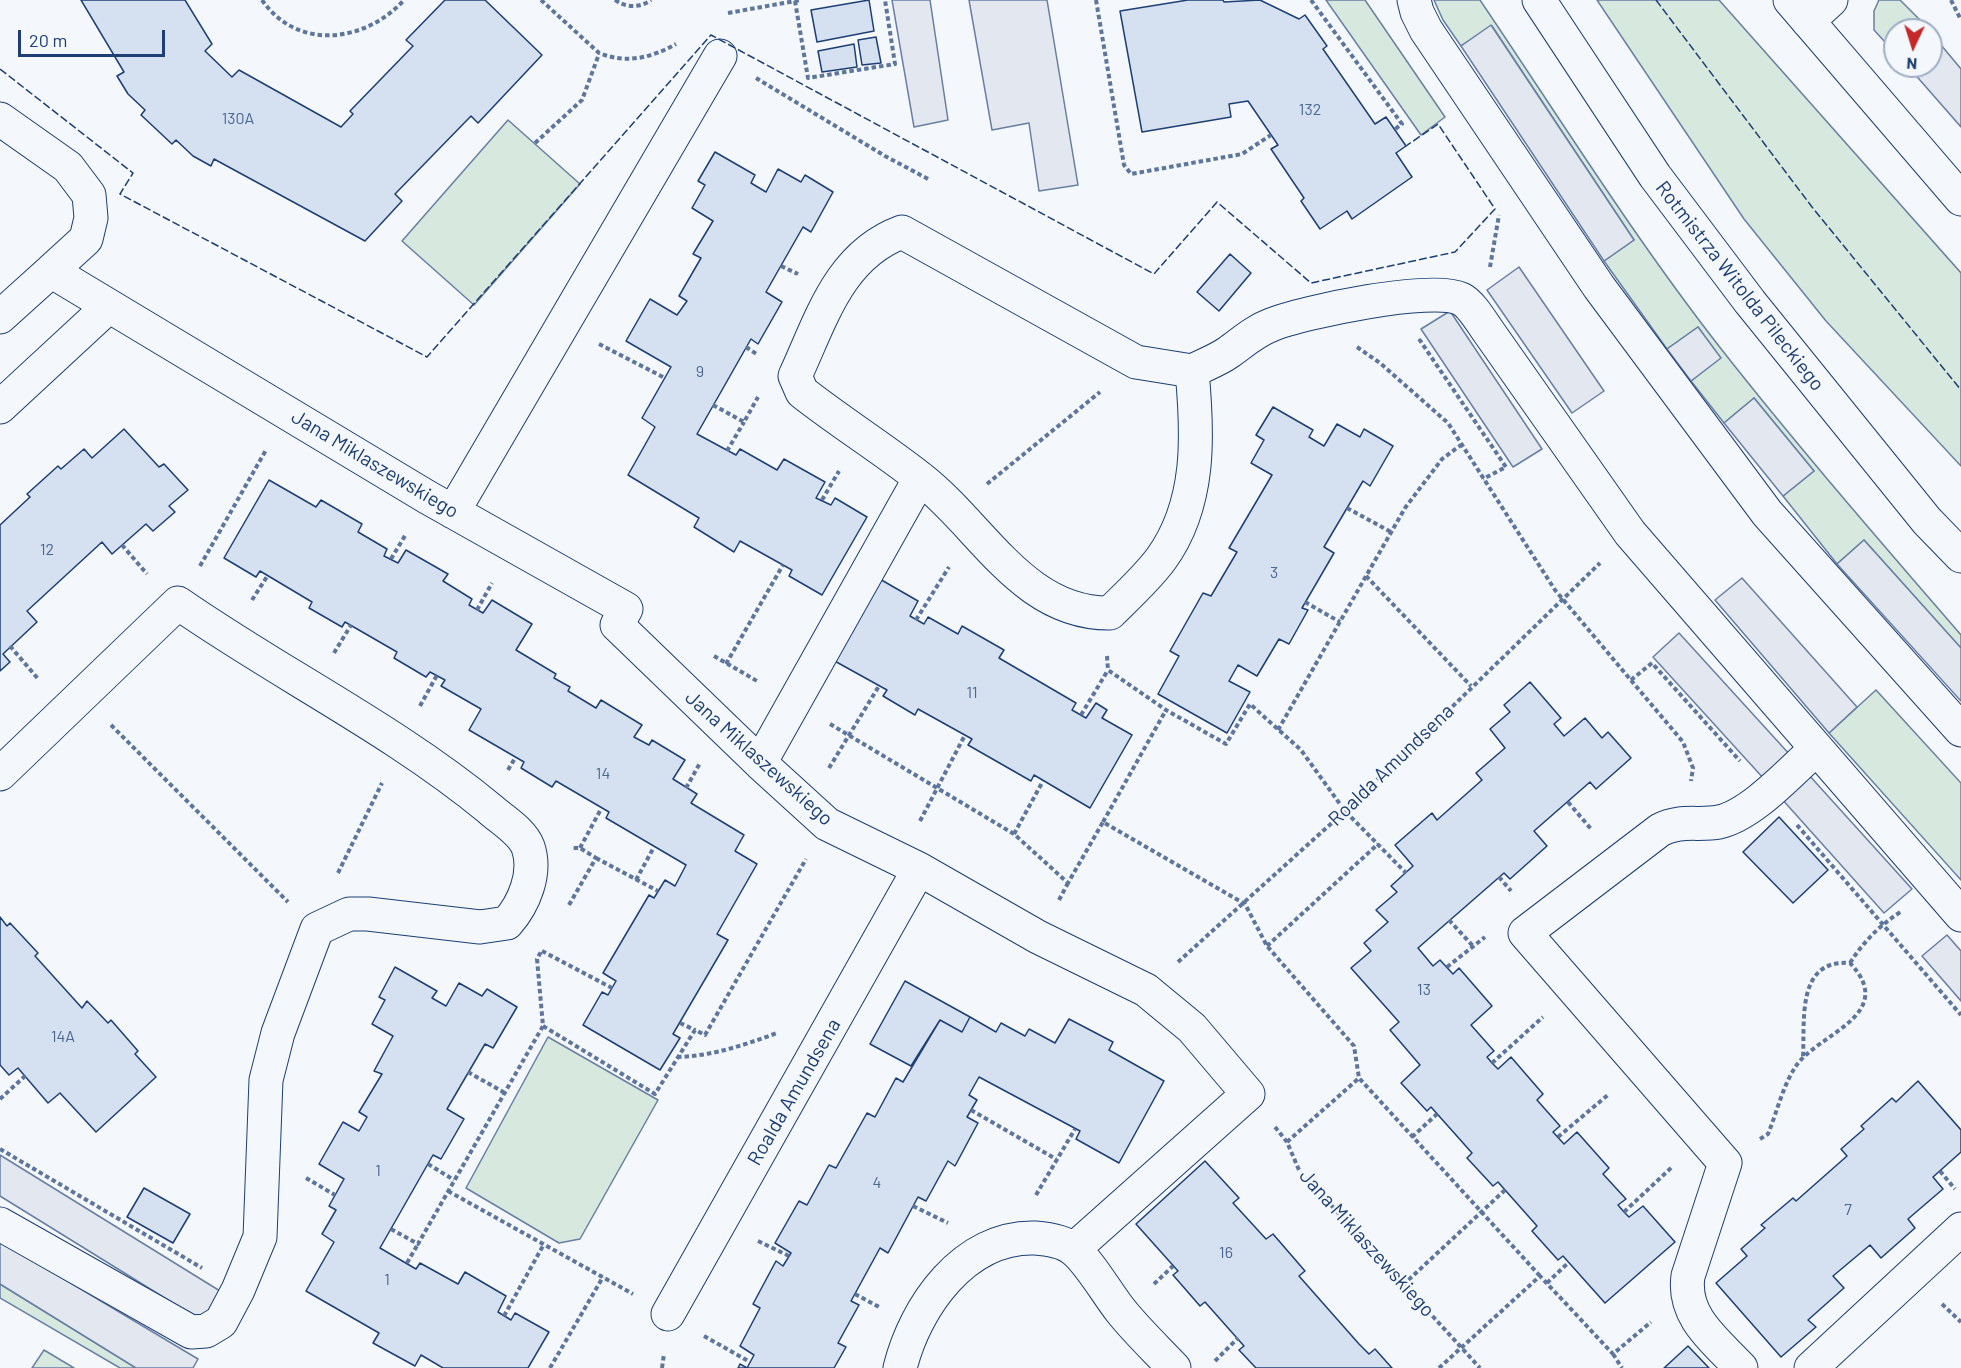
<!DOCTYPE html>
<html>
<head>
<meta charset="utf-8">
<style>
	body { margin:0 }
	#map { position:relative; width:1961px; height:1368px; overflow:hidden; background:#f4f7fb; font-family:Barlow,sans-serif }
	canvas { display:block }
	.north { position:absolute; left:1883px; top:18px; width:60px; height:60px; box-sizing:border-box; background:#f4f7fb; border:2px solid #9eadc5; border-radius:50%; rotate:184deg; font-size:16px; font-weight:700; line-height:24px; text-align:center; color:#1d3f73 }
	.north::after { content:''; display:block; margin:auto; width:21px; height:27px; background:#c62828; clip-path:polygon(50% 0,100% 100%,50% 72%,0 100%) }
	.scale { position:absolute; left:18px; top:30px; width:147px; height:27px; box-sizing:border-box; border:3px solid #1d3f73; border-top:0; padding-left:8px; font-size:18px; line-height:21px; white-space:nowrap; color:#1d3f73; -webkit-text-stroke:4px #f4f7fb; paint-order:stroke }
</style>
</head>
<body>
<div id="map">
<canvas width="1961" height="1368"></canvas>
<div class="north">N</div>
<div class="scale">20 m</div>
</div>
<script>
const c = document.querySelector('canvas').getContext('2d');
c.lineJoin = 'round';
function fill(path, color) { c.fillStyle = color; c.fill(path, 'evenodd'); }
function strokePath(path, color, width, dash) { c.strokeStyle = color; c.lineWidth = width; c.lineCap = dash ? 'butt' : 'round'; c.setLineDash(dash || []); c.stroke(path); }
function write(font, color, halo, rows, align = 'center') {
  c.font = font + ' Barlow,sans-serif'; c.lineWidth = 4.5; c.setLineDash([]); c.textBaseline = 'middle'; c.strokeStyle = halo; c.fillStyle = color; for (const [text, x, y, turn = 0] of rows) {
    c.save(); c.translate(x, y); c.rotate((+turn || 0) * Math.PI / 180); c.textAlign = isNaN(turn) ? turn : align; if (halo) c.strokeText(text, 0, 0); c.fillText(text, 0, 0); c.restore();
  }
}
const green = new Path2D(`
	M1326 0H1365L1445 117 1421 135Z
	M1434 0H1480C1559 117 1635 239 1722 350 1799 448 1880 541 1961 635V648L1864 540 1837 564 1783 496 1814 471 1754 398 1724 423 1691 381 1720 358 1698 327 1667 349 1604 261 1634 240 1492 26 1461 46 1443 20Z
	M1597 0H1719L1961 273V466L1826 321 1744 219Z
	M1879 0H1900L1920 20 1918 30H1895V53L1874 30V11Z
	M508 120 580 184 474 305 402 241Z
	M1876 690 1961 783V880L1829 733Z
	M548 1037 658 1100 580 1239 559 1243 466 1188Z
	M0 1284 136 1368H120L0 1298Z
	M44 1350 74 1368H32Z`);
const parking = new Path2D(`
	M892 0H930L948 120 914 127Z
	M969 0H1047L1078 185 1039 191 1029 123 992 130Z
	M1491 25 1634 240 1604 261 1461 46Z
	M1931 33 1961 69V127L1912 71V66H1931Z
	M1519 267 1604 391 1572 413 1487 290Z
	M1450 311 1542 449 1513 467 1421 329Z
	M1698 327 1721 358 1691 381 1667 349Z
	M1754 398 1814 471 1783 496 1724 423Z
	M1864 540 1961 648V701L1837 564Z
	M1742 578 1857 707 1829 733 1715 600Z
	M1679 633 1791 756 1765 780 1653 657Z
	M1808 774 1912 889 1884 913 1781 798Z
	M1947 935 1961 951V1001L1922 956Z
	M0 1155 220 1291 202 1321 0 1196Z
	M0 1241 198 1359 193 1368H136L0 1284Z`);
const building = new Path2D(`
	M81 0H185L212 44 205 51 232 77 239 70 341 127 353 114 350 111 413 46 406 40 445 0H485L542 55 478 123 471 116 395 194 402 201 365 241 214 159 211 166 193 156 176 140 172 144 141 115 145 110 128 94 117 76 124 72Z
	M869 0 874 31 817 42 811 10Z
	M1188 0H1223L1224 2 1260 0 1299 19 1305 15 1327 46 1323 49 1375 124 1386 117 1406 146 1396 153 1412 177 1352 219 1347 211 1320 229 1301 201 1304 198 1271 149 1278 145 1248 101 1229 104 1231 117 1142 132 1120 11Z
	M876 37 881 63 862 65 858 40Z
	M854 44 857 67 822 72 818 51Z
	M715 152 755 175 751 183 766 192 778 169 801 182 805 175 833 192 811 232 803 227 766 292 782 302 758 344 751 339 697 434 736 455 740 449 777 470 784 459 825 482 816 498 831 505 835 498 867 517 822 595 789 576 792 570 740 541 734 552 694 527 699 518 628 475 655 427 642 418 671 367 626 341 650 299 677 315 687 301 679 296 701 258 693 254 713 221 692 208 705 185 698 181Z
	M1230 254 1251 273 1219 311 1197 292Z
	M1273 407 1313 430 1309 437 1324 446 1337 424 1360 437 1364 429 1393 446 1370 486 1363 481 1324 547 1334 553 1302 608 1308 610 1289 644 1279 639 1257 676 1238 665 1229 681 1250 692 1227 733 1158 694 1179 656 1170 651 1203 593 1211 596 1237 552 1229 548 1272 475 1251 463 1264 440 1256 435Z
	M124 429 159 467 164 464 188 490 169 506 175 512 153 531 146 524 112 554 102 542 27 611 37 622 3 654 10 662 0 671V525L30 497 27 494 58 466 61 469 84 449 92 458Z
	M269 480 316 507 321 500 362 524 358 532 387 549 384 556 398 563 406 550 448 574 443 581 472 599 469 605 483 613 492 600 532 624 516 650 556 674 554 678 570 687 568 691 596 708 601 700 642 725 634 737 649 745 652 740 685 760 673 779 697 794 691 803 744 835 735 851 757 864 717 934 728 940 673 1034 680 1038 660 1070 583 1025 602 992 608 995 616 981 603 973 649 895 654 898 665 880 675 886 686 865 606 818 609 812 556 781 552 787 521 768 524 762 469 730 481 709 441 686 445 680 430 672 426 677 394 658 397 652 345 622 342 627 309 608 312 602 260 571 256 577 224 558Z
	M878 578 918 601 910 616 924 624 928 617 958 634 962 626 1004 650 999 658 1076 703 1072 710 1086 718 1096 703 1107 710 1102 718 1132 735 1090 808 1034 775 1031 781 968 745 972 739 918 709 915 715 883 696 887 690 831 659Z
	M1530 682 1561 718 1554 724 1564 736 1585 718 1602 738 1608 732 1631 758 1596 789 1590 782 1534 831 1547 846 1510 879 1504 873 1418 948 1433 966 1440 960 1453 974 1459 968 1492 1006 1471 1025 1494 1051 1487 1057 1492 1063 1498 1069 1511 1057 1543 1094 1537 1100 1560 1126 1553 1132 1564 1144 1577 1132 1609 1168 1603 1174 1626 1199 1618 1205 1624 1212 1629 1217 1643 1206 1675 1242 1605 1303 1563 1256 1558 1260 1532 1231 1537 1226 1498 1182 1493 1186 1467 1158 1472 1153 1431 1107 1427 1111 1401 1083 1420 1065 1390 1030 1399 1022 1351 968 1371 951 1364 943 1388 922 1376 910 1397 892 1391 886 1413 866 1395 845 1432 813 1437 820 1482 780 1476 773 1505 748 1490 729 1510 712 1504 705Z
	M1779 817 1828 870 1793 903 1743 852Z
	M0 917 7 926 10 923 38 953 35 956 82 1008 87 1001 108 1023 111 1020 138 1051 135 1054 156 1077 96 1132 60 1093 48 1103 18 1068 9 1075 0 1065Z
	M395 967 437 991 432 998 446 1006 459 983 482 996 487 989 517 1007 493 1048 485 1044 447 1109 464 1119 441 1159 433 1155 380 1248 416 1269 420 1263 458 1284 465 1272 506 1296 498 1312 511 1320 515 1313 549 1332 528 1368H443L421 1355 415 1366 373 1343 379 1333 306 1291 334 1242 322 1234 336 1210 329 1206 344 1179 319 1164 343 1122 359 1131 367 1117 359 1112 382 1074 374 1071 393 1036 372 1024 385 1000 379 997Z
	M905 981 970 1017 962 1032 940 1020 911 1066 870 1044Z
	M970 1017 996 1032 1001 1023 1025 1036 1029 1029 1055 1043 1069 1019 1113 1042 1109 1050 1164 1081 1119 1163 1076 1139 1080 1131 979 1077 969 1095 977 1100 967 1117 978 1123 955 1166 948 1161 926 1201 918 1197 888 1253 880 1248 851 1301 859 1305 838 1343 846 1347 834 1368H738L740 1364 747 1368 754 1355 740 1346 760 1308 753 1304 776 1261 783 1266 791 1253 775 1243 799 1201 807 1205 829 1165 836 1168 867 1113 875 1117 896 1078 903 1082 940 1020 962 1032Z
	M1918 1081 1961 1130V1152L1933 1177 1943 1189 1908 1219 1915 1228 1881 1258 1870 1245 1833 1276 1844 1288 1808 1320 1816 1327 1781 1357 1716 1283 1747 1256 1741 1249 1765 1228 1761 1225 1793 1198 1796 1201 1847 1156 1841 1149 1864 1129 1861 1126 1892 1098 1896 1102Z
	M1205 1161 1239 1198 1233 1203 1266 1239 1273 1234 1305 1271 1299 1276 1359 1344 1369 1354 1375 1349 1392 1368H1256L1239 1350 1244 1346 1205 1302 1200 1306 1173 1275 1178 1271 1136 1224Z
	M144 1188 190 1214 173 1243 127 1217Z
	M1688 1346 1709 1368H1664Z`);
const path = new Path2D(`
	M262 0C298 52 366 42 404 0
	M541 0 599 53C626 64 651 58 676 44
	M615 0C626 8 640 8 651 0
	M1096 0 1124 165 1131 174 1242 154 1271 135
	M1311 0 1402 124 1395 129
	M1951 0 1961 20
	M795 1 808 78 895 64 885 0
	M728 13 801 0
	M756 78 885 156 930 180
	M535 143 582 100 599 54
	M781 266 798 274
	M1490 267 1499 215
	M1419 339 1506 467 1483 479
	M599 344 665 378
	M746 347 758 355
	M1357 347 1380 363 1448 423 1555 590 1683 742 1693 768 1691 781
	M713 405 744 422 758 397
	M727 451 744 422
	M987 484 1100 392
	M822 500 839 471
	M1347 508 1391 532
	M122 545 147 574
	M391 559 406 534
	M200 566 266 450
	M1366 576 1471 686
	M252 600 268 575
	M1305 602 1340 622
	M477 610 492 583
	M916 620 949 567
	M10 646 39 680
	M334 653 351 625
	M714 656 757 681
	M1107 656 1108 670 1166 710 1226 744 1250 704 1301 750 1345 811 1406 873
	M726 664 783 565
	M1631 680 1652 663 1740 761
	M420 706 437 675
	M1081 715 1108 670
	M830 724 1014 834 1068 883 1103 822 1245 904 1267 946 1354 1046 1359 1078 1540 1276
	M111 725 288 902
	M1278 730 1405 508 1442 459 1461 445
	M829 768 879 686
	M508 770 515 758
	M686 788 700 763
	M1568 802 1591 829
	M920 821 965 735
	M1103 822 1166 710
	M1797 825 1961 1015
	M1014 834 1043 781
	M580 848 601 809
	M596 858 658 891
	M338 873 382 783
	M1499 877 1511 891
	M636 880 654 847
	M1059 900 1068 883
	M569 905 596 858 580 848H571
	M1449 920 1473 946
	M1267 946 1378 844
	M542 951 612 988
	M1178 962 1345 811 1600 563
	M1850 963C1864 941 1880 925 1902 911
	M1447 967 1485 937
	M680 1023 695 1030
	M543 1026 655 1094 695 1030 705 1035 806 859
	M677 1057C713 1056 744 1045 777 1033
	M1492 1063 1543 1017
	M468 1072 505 1093
	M0 1099 25 1076
	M971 1110 1056 1159
	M1275 1127 1287 1142 1299 1170 1480 1368
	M1412 1137 1437 1114
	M1558 1137 1609 1094
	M1760 1139 1768 1134C1777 1112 1783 1085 1796 1066 1817 1034 1899 1015 1850 963 1796 959 1805 1020 1803 1057
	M1287 1142 1359 1078
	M0 1149 202 1268
	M428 1164 454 1180
	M1940 1171 1955 1189
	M306 1178 335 1195
	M448 1191 633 1294
	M1036 1195 1075 1129
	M913 1206 948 1223
	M1624 1212 1672 1167
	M391 1229 418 1244 543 1026 537 959 542 950
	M758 1241 789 1256
	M407 1263 418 1244
	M1547 1283 1569 1262
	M1154 1284 1173 1266
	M1403 1285 1505 1190
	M855 1294 879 1307
	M1942 1304 1961 1322
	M504 1316 544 1244
	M704 1336 750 1362
	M1613 1354 1622 1368
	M1215 1361 1238 1338
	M550 1368 603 1277
	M662 1368 664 1354
	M1439 1368 1540 1276 1613 1354 1651 1322`);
const minor = new Path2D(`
	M1414 0 1417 12 1426 30 1599 287 1767 513 1961 730
	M1808 21 1831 0
	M0 119 68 167 89 195 91 218 86 239 51 271
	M902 232 1136 362 1192 371C1198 435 1201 504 1161 559 1147 578 1127 596 1110 613 1023 614 982 526 920 478 882 448 840 422 802 392L795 376C821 320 839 255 902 232Z
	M0 317 51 271 427 497 626 609 617 625 760 763 827 824 919 869 1038 937 1146 990 1192 1028 1248 1094 1074 1249
	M1192 371C1204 365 1218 360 1229 352 1243 342 1255 331 1271 325 1302 312 1433 285 1461 299 1471 304 1481 321 1488 331L1630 533 1961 915
	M0 407 108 307
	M453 512 720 56
	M760 763 920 478
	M0 774 178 603C280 674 393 729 490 809 502 820 522 831 528 847 537 873 524 904 507 923L480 927 368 914H349L317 929 278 1033 266 1080 260 1237 238 1290 221 1322 206 1331 191 1332 0 1224
	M668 1314 919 869
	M900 1368C915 1307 964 1236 1035 1238 1048 1239 1063 1241 1073 1249 1089 1261 1108 1295 1121 1311 1137 1331 1156 1349 1174 1368
	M1741 1368C1716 1341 1682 1317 1688 1276L1725 1163 1525 933 1660 830C1681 819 1698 826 1719 822 1752 815 1791 771 1816 749
	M1811 1368 1961 1229`);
const major = new Path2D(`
	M1539 0 1655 176 1750 302 1927 521 1961 556
	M1790 0 1961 199`);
const fence = new Path2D(`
	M1656 0 1812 207 1961 390
	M0 69 133 173 120 194 427 357 711 35 1154 274 1217 202 1311 283 1455 252 1495 209 1438 124 1406 146`);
const numberNames = [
	["132",1310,110],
	["130A",238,119],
	["9",700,372],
	["12",47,550],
	["3",1274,573],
	["11",972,693],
	["14",603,774],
	["13",1424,990],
	["14A",63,1037],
	["1",378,1171],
	["4",877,1183],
	["7",1848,1210],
	["16",1226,1253],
	["1",387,1280]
];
const streetNames = [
	["Rotmistrza Witolda Pileckiego",1740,286,52],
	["Jana Miklaszewskiego",375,464,31],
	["Jana Miklaszewskiego",759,758,42],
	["Roalda Amundsena",1391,765,-44],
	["Roalda Amundsena",794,1092,-60],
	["Jana Miklaszewskiego",1367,1243,48]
];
fill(green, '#d7e8df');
strokePath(green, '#687fa3', 1.5);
fill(parking, '#e3e8f0');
strokePath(parking, '#687fa3', 1.5);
fill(building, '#d5e0f0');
strokePath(building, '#1d3f73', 1.5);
strokePath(minor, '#1d3f73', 35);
strokePath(major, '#1d3f73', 35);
strokePath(path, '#5e769c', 4, [4.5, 3]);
strokePath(minor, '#f4f7fb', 33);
strokePath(major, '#f4f7fb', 33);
strokePath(fence, '#1d3f73', 1.5, [8, 3]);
write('16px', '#4b6792', null, numberNames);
write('20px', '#1d3f73', '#f4f7fb', streetNames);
</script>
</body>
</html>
